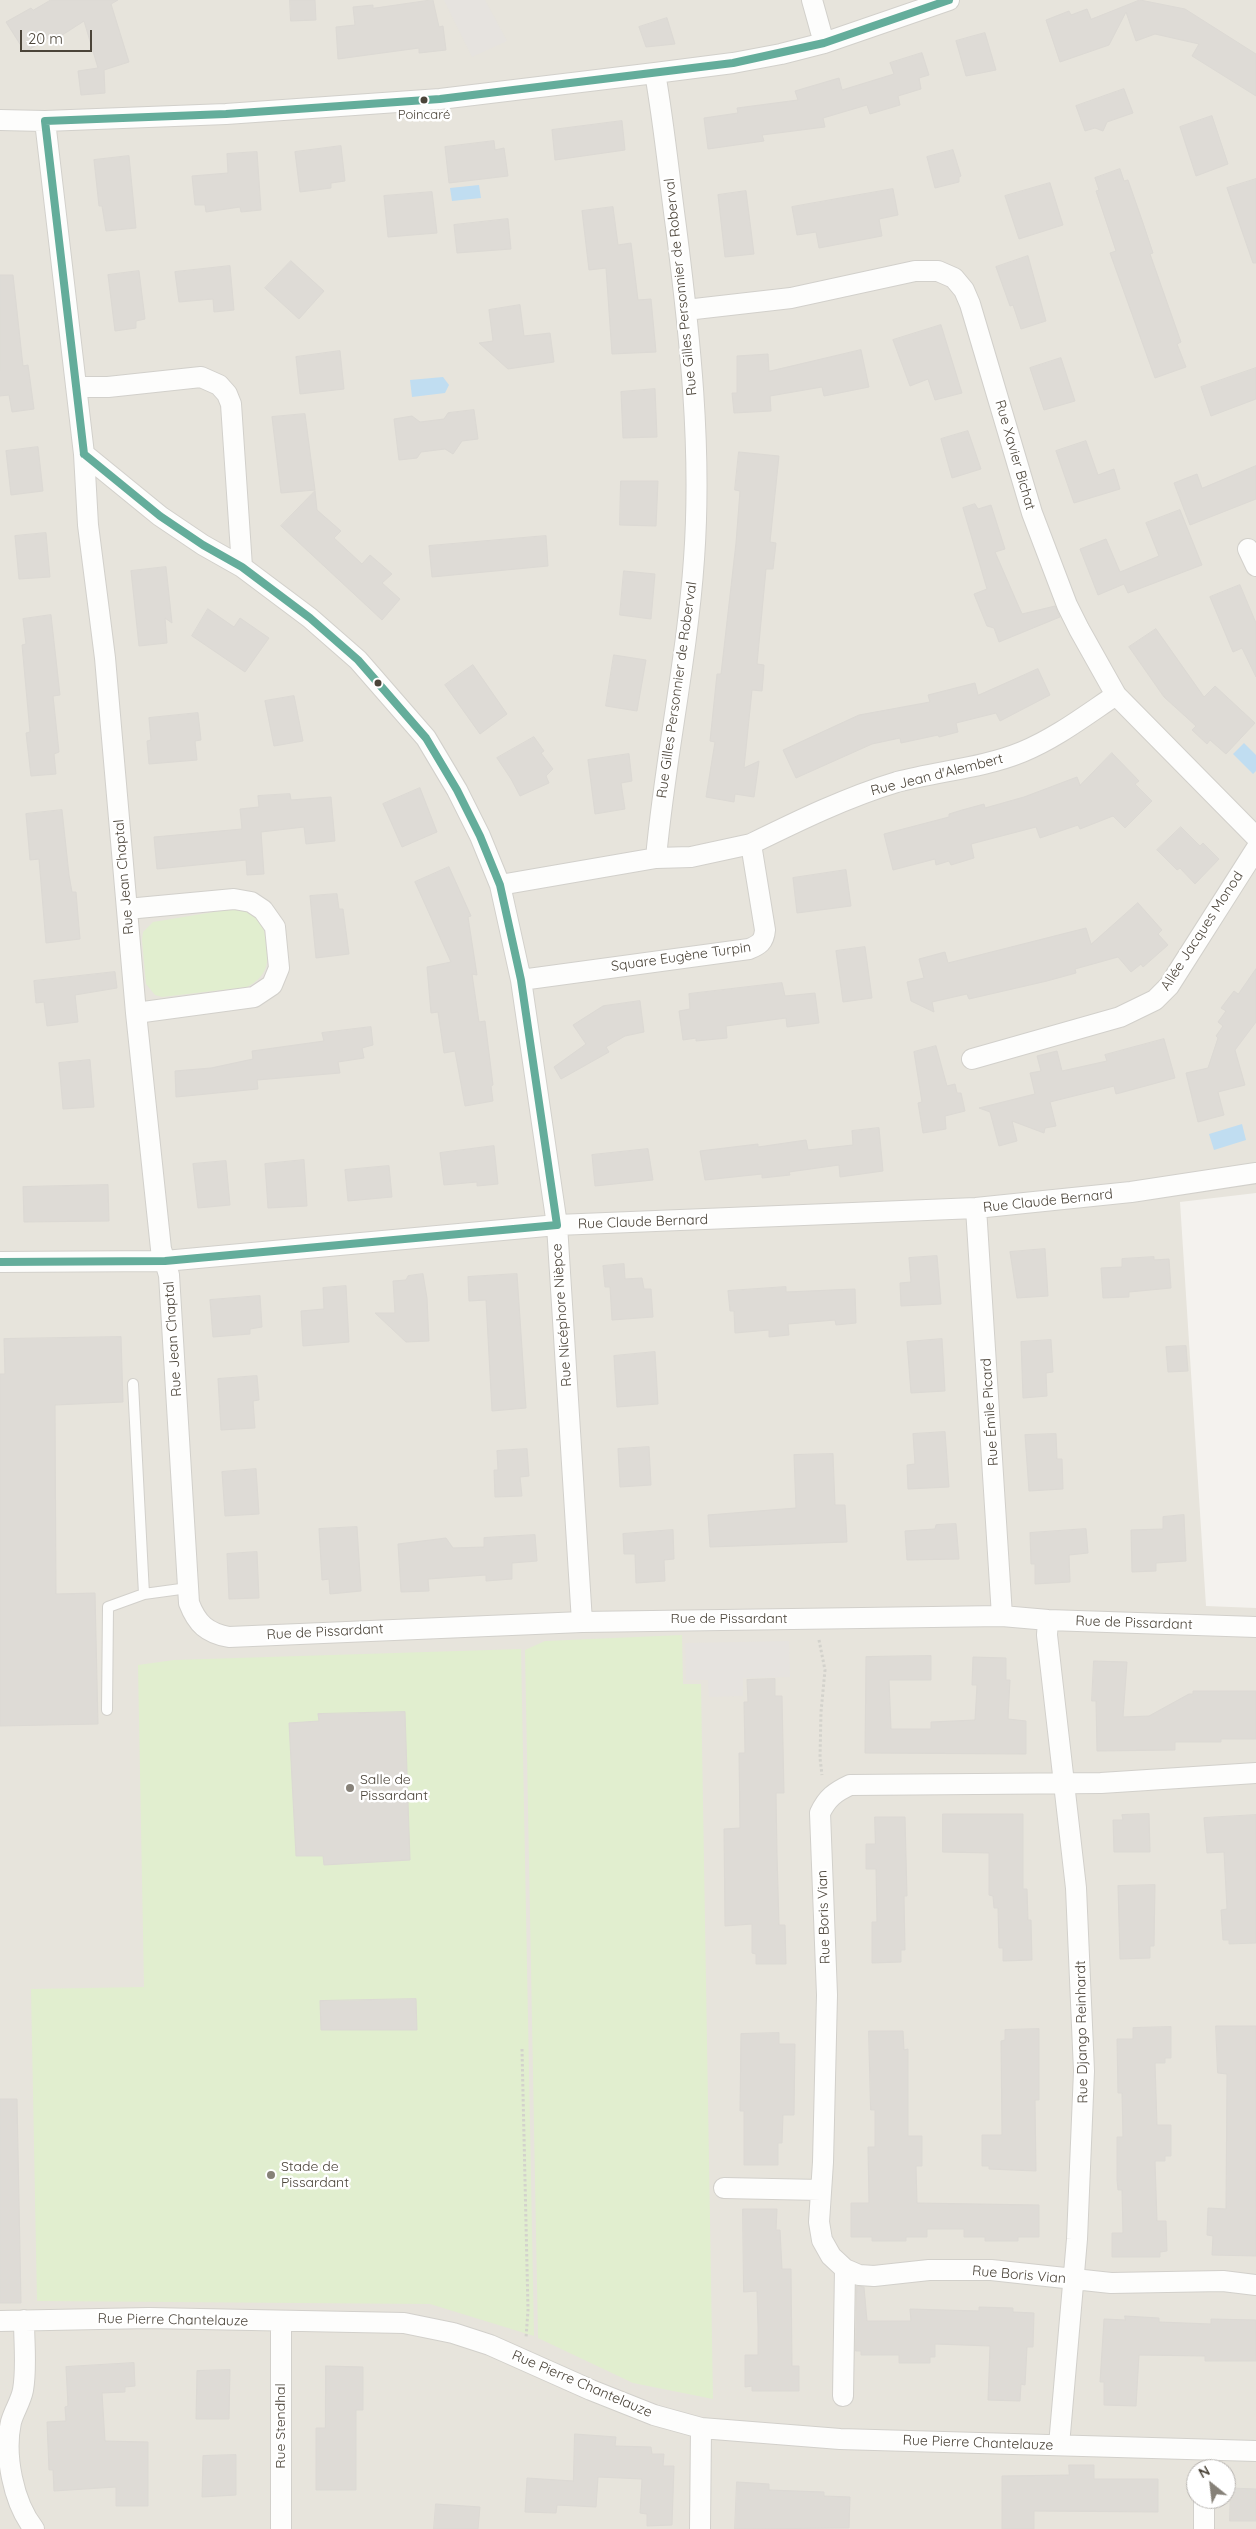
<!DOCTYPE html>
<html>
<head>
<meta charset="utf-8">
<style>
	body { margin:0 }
	#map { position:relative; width:1256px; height:2529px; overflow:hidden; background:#f4f2ee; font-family:Quicksand,sans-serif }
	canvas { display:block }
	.north { position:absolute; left:1186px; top:2459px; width:50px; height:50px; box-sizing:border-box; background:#fff; border:1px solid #b7b4b0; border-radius:50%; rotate:331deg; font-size:14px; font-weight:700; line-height:20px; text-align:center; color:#4b4439 }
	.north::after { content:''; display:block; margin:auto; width:18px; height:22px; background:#868178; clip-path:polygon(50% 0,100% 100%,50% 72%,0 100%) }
	.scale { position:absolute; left:20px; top:30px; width:72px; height:22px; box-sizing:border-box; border:2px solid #4b4439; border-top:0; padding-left:6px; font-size:15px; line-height:18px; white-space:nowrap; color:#4b4439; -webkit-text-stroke:4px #fff; paint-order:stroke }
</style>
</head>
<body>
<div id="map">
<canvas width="1256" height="2529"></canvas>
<div class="north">N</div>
<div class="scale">20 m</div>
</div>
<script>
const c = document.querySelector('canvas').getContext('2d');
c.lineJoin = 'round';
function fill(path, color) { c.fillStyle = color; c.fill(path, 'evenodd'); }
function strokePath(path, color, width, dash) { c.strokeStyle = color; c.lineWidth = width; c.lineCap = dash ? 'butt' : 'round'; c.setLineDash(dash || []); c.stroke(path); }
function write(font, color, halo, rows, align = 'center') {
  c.font = font + ' Quicksand,sans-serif'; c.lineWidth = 5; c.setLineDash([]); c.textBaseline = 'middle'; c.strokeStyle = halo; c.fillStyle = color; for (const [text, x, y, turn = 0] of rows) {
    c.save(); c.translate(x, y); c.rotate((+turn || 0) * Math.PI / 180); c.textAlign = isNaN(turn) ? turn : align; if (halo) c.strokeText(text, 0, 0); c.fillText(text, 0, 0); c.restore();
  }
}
const residential = new Path2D(`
	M0 0H1256V1193L1180 1202 1206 1606 1256 1608V2529H0ZM1196 2469H1226V2499H1196Z`);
const green = new Path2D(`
	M238 908C259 914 264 924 267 945 269 965 266 977 247 987L162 997 155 995 146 984 142 940 143 932 153 922Z
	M682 1635 683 1684H701L713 2399 633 2383 538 2338 525 1650 545 1641Z
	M521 1649 534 2336 430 2304 37 2301 31 1989 144 1987 138 1665 174 1660Z`);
const parking = new Path2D(`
	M444 0H485L507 41 472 57Z
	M789 1641 790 1677 743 1678V1696L709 1697 708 1680H686L685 1643Z`);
const water = new Path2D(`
	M479 185 481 198 452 201 450 188Z
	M443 377 449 385 445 393 412 397 410 380Z
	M1244 743 1256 755V771L1253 774 1233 754Z
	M1242 1124 1246 1140 1214 1150 1209 1134Z`);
const building = new Path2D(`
	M51 0H118L111 4 129 62 104 70 105 93 81 95 78 71 98 68 84 21 53 41 50 37 25 52 6 22 31 8 33 10Z
	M290 0H315L316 20 291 21Z
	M433 0 439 27 443 26 446 50 419 53V48L338 59 336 27 355 25 353 7 373 5V8Z
	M1140 0 1185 9 1256 54V96L1192 56 1199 44 1155 34 1136 41 1126 12 1109 45 1060 62 1046 20 1069 11 1071 15 1087 9 1091 19Z
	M667 18 675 44 646 47 639 27Z
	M985 33 996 70 966 76 956 41Z
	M922 53 929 75 919 78 921 89 898 96 900 105 870 114 867 105 823 118 825 127 762 135 764 141 708 149 704 118 738 113 737 108 798 100 795 91 839 78 842 90 894 74 890 63Z
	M1124 89 1133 113 1107 122 1103 131 1095 128 1085 131 1076 106Z
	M1212 116 1228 164 1196 176 1180 127Z
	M622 121 625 150 555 160 552 130Z
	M494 141 495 150 504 148 508 176 449 183 445 147Z
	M341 146 345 181 331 183V188L300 192 295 152Z
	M953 150 961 176 959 177V182L935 188 927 157Z
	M257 152 261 210 241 212 240 207 206 212 205 205H195L192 176 228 173 227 154Z
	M129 156 136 228 106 231 102 206H99L94 160Z
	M1120 169 1124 181 1128 180 1143 223 1153 253 1150 254 1181 342 1177 344 1186 367 1155 378 1110 253 1116 251 1096 191 1099 190 1095 178Z
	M1256 179V263H1253L1227 188Z
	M1050 183 1063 225 1019 239 1005 196Z
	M893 189 898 215 879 219 882 236 819 248 816 232 797 235 792 207Z
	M746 191 754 254 725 257 718 195Z
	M432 192 437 233 388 237 384 196Z
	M613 207 618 245 631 243 638 300 651 299 656 352 612 354 606 268 589 270 582 211Z
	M508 219 511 249 457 253 454 225Z
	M1028 256 1046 321 1021 329 1013 305 1010 306 996 267Z
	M291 261 324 291 299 319 265 288Z
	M230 266 234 310 214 312 213 299 179 302 175 272Z
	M139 271 145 319 136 321V328L115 331 108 275Z
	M0 275H13L23 366 28 365 34 409 12 412 9 395 0 396Z
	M520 305 524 336 550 333 554 362 508 369 479 343 493 341 489 310Z
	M941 325 962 393 935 400 928 379 910 386 893 340Z
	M861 350 869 387 824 396 822 387 770 396 771 411 734 413 732 393H737V356L768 354 769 371Z
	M340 351 344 389 300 394 296 357Z
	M1061 358 1075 401 1044 410 1030 368Z
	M1256 368V399L1211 416 1201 387Z
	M655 389 657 437 623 438 621 392Z
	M474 410 478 439 462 441 453 454 445 449 421 452 417 458 399 460 394 419 412 416 420 422 444 419 448 413Z
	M305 414 315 490 281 493 272 417Z
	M968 431 981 469 952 478 941 439Z
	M1086 441 1098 475 1114 469 1120 489 1074 503 1056 451Z
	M38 447 43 491 11 495 6 451Z
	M739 452 779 456 770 542 776 543 773 569H766L757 664 764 665 763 680 762 691 752 690 744 768 759 761 754 797 735 794 734 802 706 797 715 742 710 741 717 674H721L736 543 740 491 735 490Z
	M1256 466V499L1190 525 1174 483 1197 474 1202 488Z
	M621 481H658L656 526 620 525Z
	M315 491 317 510 341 531 334 538 362 564 370 555 392 574 382 583 400 599 382 620 281 526Z
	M975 504 978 509 991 505 1005 549 995 552 1022 614 1055 606 1060 617 999 642 994 628 987 626 974 594 987 589 963 508Z
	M1180 510 1202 565 1128 593 1124 584 1098 595 1080 549 1106 539 1120 572 1159 556 1146 523Z
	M46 533 50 577 19 579 15 536Z
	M546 536 548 566 432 577 429 546Z
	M166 567 172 623 165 618 167 643 139 646 131 571Z
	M624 571 655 574 651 619 620 615Z
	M1240 585 1256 623V677L1242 648 1233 652 1210 597Z
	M208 609 234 627 240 618 269 638 245 672 192 636Z
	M51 615 60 695 53 696 59 752 54 754 56 774 31 776 26 733 30 732 22 645 26 644 23 619Z
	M1156 629 1204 697 1215 686 1255 723 1226 754 1210 740 1207 744 1192 730 1196 726 1164 697 1129 647Z
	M614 655 646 660 637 711 606 706Z
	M473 665 507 714 480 734 445 685Z
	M1038 669 1050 695 1000 721 996 713 956 723 958 732 939 737 938 735 901 743 900 738 872 744 796 778 783 750 859 715 930 702 928 695 975 683 978 695Z
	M294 696 303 741 274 746 265 701Z
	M198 713 201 740 195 741 197 760 149 764 147 741 151 740 149 718Z
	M534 737 544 751 541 753 553 769 546 776 549 783 520 796 511 779 497 758Z
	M1112 753 1139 781 1135 784 1152 801 1125 828 1113 816 1080 829 1078 825 1040 838 1036 827 971 844 974 858 951 865 949 861 936 865 935 859 893 870 884 834 949 817V814L962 810 984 804 985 808 1024 797 1077 777 1080 785Z
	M629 754 632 781 621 783 625 809 595 814 588 760Z
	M420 788 437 832 402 847 383 804Z
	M290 794 291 800 331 797 335 841 306 844 304 827 261 832 264 874 247 875 246 860 157 869 154 837 242 829 240 809 259 807 258 796Z
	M62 810 69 875 72 892H76L80 939 46 943 39 859 30 860 26 814Z
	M1181 827 1200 846 1203 843 1219 859 1195 884 1180 868 1177 870 1157 850Z
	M449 867 471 916 468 917 477 975 472 974 479 1022 485 1021 493 1085 491 1086 493 1101 465 1106 455 1051 444 1053 438 1012 431 1013 427 967 451 962 415 882Z
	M846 870 851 906 797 913 793 878Z
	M337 894 339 909H343L349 954 316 958 310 896Z
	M1138 903 1162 930 1158 934 1168 945 1143 967 1141 964 1131 972 1118 957 1075 969 1076 973 1047 981 969 999 967 994 932 1002 934 1012 911 1001 907 982 924 978 919 959 945 952 948 963 1086 928 1091 944Z
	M865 947 872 998 843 1002 836 951Z
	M1256 969V1022L1235 1050 1245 1085 1218 1092 1224 1115 1198 1122 1186 1073 1208 1068 1218 1038 1216 1036 1223 1026 1218 1022 1226 1011 1221 1008 1234 991 1238 994Z
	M115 972 117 988 75 995 78 1022 47 1026 44 1002 36 1003 34 981Z
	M782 983 785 996 815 993 819 1023 787 1027 786 1018 726 1026 727 1038 696 1041V1038L683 1040 679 1011 690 1009 689 994Z
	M640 1001 644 1032 625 1036 606 1047 609 1052 561 1079 554 1067 586 1044 573 1025 603 1006Z
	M371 1027 373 1045 362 1048 364 1058 338 1062 340 1073 257 1080 258 1089 176 1097 175 1071 211 1068 253 1059 252 1051 324 1041 322 1033Z
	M1164 1039 1175 1078 1116 1094 1114 1086 1050 1102 1056 1126 1045 1128 1044 1133 1012 1121 1017 1141 999 1146 990 1112 979 1108 1035 1094 1030 1073 1041 1071 1037 1056 1057 1051 1062 1071 1107 1061 1105 1055Z
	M936 1046 947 1086 955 1084 957 1093H961L965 1111 945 1116 946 1129 923 1133 918 1103 922 1102 914 1052Z
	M90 1060 94 1107 63 1109 59 1063Z
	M879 1128 883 1171 840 1177 839 1165 789 1172 790 1175 762 1178V1174L705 1180 700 1151 758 1144V1147L806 1140 808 1150 853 1145 852 1131Z
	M494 1146 498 1184 477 1186V1182L444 1185 440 1153Z
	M648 1149 653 1180 595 1186 592 1155Z
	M304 1160 307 1206 268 1208 265 1164Z
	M226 1161 230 1205 198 1208 193 1164Z
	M389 1166 392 1197 348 1201 345 1170Z
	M108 1185 109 1221 24 1222 23 1187Z
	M1045 1249 1048 1296 1017 1298 1010 1252Z
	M937 1256 941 1304 901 1306 900 1283 911 1282 909 1258Z
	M1154 1257V1260L1169 1259 1171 1288 1129 1292V1297L1103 1298 1101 1268 1122 1267V1259Z
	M624 1264 625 1279 642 1278 644 1289H651L653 1317 612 1320 610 1287H605L603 1266Z
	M423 1274 427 1298 429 1341 406 1342 375 1313H395L393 1281 406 1280 408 1276Z
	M517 1274 526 1408 492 1411 486 1300 469 1301 468 1277Z
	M346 1286 349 1342 303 1346 301 1311 324 1309 323 1288Z
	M786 1287V1292L855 1289 856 1323 836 1325 835 1320 788 1324 789 1335 769 1337V1330L735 1333 734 1311H730L728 1291Z
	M260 1296 262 1327 250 1329V1334L213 1337 210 1300Z
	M121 1337 123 1402 55 1405 56 1594 95 1593 98 1724 0 1726V1374H5L4 1339Z
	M942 1339 945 1391 911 1393 907 1342Z
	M1051 1340 1053 1372 1046 1373 1047 1396 1023 1398 1021 1342Z
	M1186 1346 1188 1371 1168 1372 1166 1347Z
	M655 1352 658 1404 617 1407 614 1356Z
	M257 1376 259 1400 253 1401 255 1428 221 1430 218 1379Z
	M945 1432 949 1487 908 1489 907 1465 915 1464 913 1434Z
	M1056 1434 1057 1459H1062L1063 1489 1029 1491 1025 1435Z
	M649 1447 651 1485 620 1487 618 1449Z
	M527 1449 529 1476 520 1477 522 1496 495 1497 494 1470H498L497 1451Z
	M833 1454 835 1505H845L847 1542 710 1547 708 1515 796 1508 794 1455Z
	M256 1469 259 1514 225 1516 222 1472Z
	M1184 1515 1186 1561 1156 1563V1571L1132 1572 1131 1530 1163 1529V1517Z
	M956 1524 959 1559 907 1560 905 1531 935 1529 936 1525Z
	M357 1527 361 1591 330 1594 329 1579 322 1580 319 1529Z
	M1086 1529 1088 1553 1069 1555 1070 1582 1035 1584V1564H1031L1030 1533Z
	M673 1530 674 1559 664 1560 665 1581 636 1583 635 1554H624L623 1534Z
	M535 1535 537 1561 512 1563V1579L486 1581V1575L428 1579 429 1591 401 1592 398 1544 446 1538 453 1548 484 1547V1538Z
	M257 1552 259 1598 229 1599 227 1554Z
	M931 1656V1680H889L891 1729H931V1722L975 1720 977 1685H972L973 1657 1006 1658V1680H1010L1008 1719 1026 1721V1754L865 1753 866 1657Z
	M1094 1661 1127 1662 1123 1717 1149 1716 1189 1694H1193V1691H1256V1739H1221V1742H1175V1750L1097 1751 1096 1701H1092Z
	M775 1679V1696H782L784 1793H776L777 1853 779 1925H785L786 1964H756V1954L752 1953V1924L725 1926 724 1829 740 1828 739 1753H745L744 1702H748L747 1680Z
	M405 1712 410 1860 324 1865 323 1856H296L289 1723 319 1721 318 1714Z
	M943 1814H1023V1889H1027L1028 1920H1031L1032 1960 1003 1961V1948H999L998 1908H994L993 1896 989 1895V1853L943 1852Z
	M1149 1814 1150 1852H1114L1113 1820H1123L1122 1815Z
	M1256 1815V1943L1229 1944V1940H1223L1221 1910 1227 1909 1224 1852 1207 1853 1204 1818Z
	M875 1817H905L907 1896H904L905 1950H901V1962L872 1963V1922H877L876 1869H866V1844H875Z
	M1155 1885 1154 1946H1150V1958L1120 1959 1118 1886Z
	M416 1999 417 2030H321L320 2001Z
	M1216 2026H1256V2256L1212 2255 1213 2236 1207 2235 1208 2208 1226 2209 1227 2074 1218 2073Z
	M1171 2027V2058H1165V2063H1155L1157 2125H1171V2156H1165V2161H1155L1157 2221H1166L1167 2251 1160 2252V2257H1112V2233H1123L1122 2190H1118L1117 2180V2137H1123L1122 2093H1118L1117 2039H1133V2028Z
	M1039 2029V2100H1035L1036 2171 989 2169V2166H982V2135H1002L1001 2041 1005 2040V2030Z
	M869 2031H903L904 2050 908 2049V2136H922V2166H916L917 2203 1039 2205V2237H1018V2241H985V2237H964V2229H927V2237H906V2241H872V2237H851V2203H869L868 2147H875V2110H871Z
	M779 2033V2044H795L794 2115H783L782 2143H778V2165H744V2111H740L741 2034Z
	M0 2099H17L21 2303H0Z
	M743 2209H777L776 2230H780L782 2269H791L792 2366H799V2391H752V2386L745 2387V2355H758V2327L757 2291 744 2292Z
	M857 2286 864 2287 867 2321H911L910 2309 979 2311V2307L1013 2308V2312L1034 2313 1033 2347H1027L1025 2385 1021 2384 1020 2401 988 2400 990 2346 935 2344V2357H930V2363H899V2355H861V2351H856Z
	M1125 2316 1159 2318V2322L1211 2324V2319L1256 2320V2361H1205V2356L1139 2355 1136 2406 1104 2405V2382H1100L1104 2319 1125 2320Z
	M134 2363 135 2386 125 2387V2392L102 2393 105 2441 148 2442V2506H116V2487L54 2491 53 2470H49L47 2422 66 2421 65 2407 68 2406 66 2367Z
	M326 2366 363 2367V2410H356V2490H316V2428H325Z
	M230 2370 229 2419H196L197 2371Z
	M575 2434 616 2437 615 2446 651 2447 652 2454H664L663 2466H674L672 2525 647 2526V2514L640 2513 642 2479 598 2477 596 2507 557 2505 556 2513 525 2512 527 2478 573 2481Z
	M236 2455V2495L202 2497 203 2456Z
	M1069 2465H1094V2479H1158V2512L1034 2511V2529H1002V2476L1069 2475Z
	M737 2482 769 2484V2490L824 2492V2496L850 2497 849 2528 735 2529Z
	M1231 2488 1256 2489V2521H1230Z
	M436 2504 480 2507 478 2529H434Z`);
const path = new Path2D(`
	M819 1640 825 1670 821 1712 820 1758 822 1775
	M522 2049 528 2310 526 2338`);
const lane = new Path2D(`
	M133 1384 144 1594
	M107 1710 108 1607 144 1594 188 1588`);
const street = new Path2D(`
	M812 0 824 43
	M655 73C664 124 669 176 676 227 690 337 702 448 694 559 687 660 665 758 656 858
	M0 120 45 121 226 114 440 99 655 73 733 63 781 54 824 43 949 0
	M45 121 84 454 88 525 105 658 136 1013 161 1249 169 1275 189 1603C197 1624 207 1633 229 1637L582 1622 1002 1616 1048 1620 1256 1627
	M686 310 791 298 915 271H938L954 278 964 290 970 304 1032 513 1067 605 1079 629 1116 695 1256 837
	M76 387H108L201 377 219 385 227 394 231 404 242 567
	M84 454 160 516 203 545 242 567 310 618 358 660 426 738 457 790 480 836 500 885 521 980 557 1225 582 1622
	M1248 549 1256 566
	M751 844C798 821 847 797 897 782 938 771 983 768 1022 752 1056 738 1086 715 1116 695
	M500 885 656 858 691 857 751 844 765 930C764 942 759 945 749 949L521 980
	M127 909 234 899 251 902 263 910 275 927 279 968 272 985 254 997 136 1013
	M972 1059 1120 1017 1155 1000 1169 986 1256 849
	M976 1208 1002 1616
	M0 1262 165 1261 557 1225 976 1208 1131 1192 1256 1173
	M1048 1620 1047 1635 1076 1888 1084 2071 1077 2239 1059 2445
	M1256 1773 1101 1783 850 1785C835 1792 827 1798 820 1813L827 1995 823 2162 819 2222 822 2240 831 2256 845 2269 859 2275 874 2276 929 2270H991L1111 2283 1223 2281 1256 2285
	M724 2188 821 2190
	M24 2320C24 2343 27 2368 23 2390 21 2401 14 2411 11 2422 4 2455 13 2502 34 2529
	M0 2321 149 2318 404 2323 453 2333 490 2345 591 2390 654 2415 701 2428 840 2439 1256 2451
	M843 2396 845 2269
	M1204 2499V2529
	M281 2529V2322
	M700 2529 701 2428`);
const bus1 = new Path2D(`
	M45 121 226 114 440 99 733 63 824 43 949 0
	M45 121 84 454
	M84 454 160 516 203 545 242 567 310 618 358 660 426 738 457 790 480 836 500 885 521 980 557 1225
	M0 1262 165 1261 557 1225`);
const markers = [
	[424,100,4.5,"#4b4439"],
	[378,683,4.5,"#4b4439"],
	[350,1788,5,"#868178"],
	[271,2175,5,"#868178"]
];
const busNames = [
	["Poincaré",424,115]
];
const streetNames = [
	["Rue Gilles Personnier de Roberval",681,287,-96],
	["Rue Xavier Bichat",1015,455,74],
	["Rue Gilles Personnier de Roberval",677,690,-82],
	["Rue Jean d'Alembert",937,775,-14],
	["Rue Jean Chaptal",124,877,-95],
	["Allée Jacques Monod",1202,931,-57],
	["Square Eugène Turpin",681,957,-8],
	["Rue Claude Bernard",1048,1201,-6],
	["Rue Claude Bernard",643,1222,-2],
	["Rue Nicéphore Nièpce",562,1315,-94],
	["Rue Jean Chaptal",173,1339,-94],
	["Rue Émile Picard",990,1412,-94],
	["Rue de Pissardant",729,1619],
	["Rue de Pissardant",1134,1623,2],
	["Rue de Pissardant",325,1632,-3],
	["Rue Boris Vian",824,1917,-92],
	["Rue Django Reinhardt",1082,2032,-91],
	["Rue Boris Vian",1019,2275,5],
	["Rue Pierre Chantelauze",173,2320,1],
	["Rue Pierre Chantelauze",582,2384,23],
	["Rue Stendhal",281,2426,-90],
	["Rue Pierre Chantelauze",978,2443,2]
];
const poiNames = [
	["Salle de",360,1780],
	["Pissardant",360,1796],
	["Stade de",281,2167],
	["Pissardant",281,2183]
];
fill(residential, '#e7e4dc');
fill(green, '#e1eecf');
fill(parking, '#e6e3df');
fill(water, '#c0ddf1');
fill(building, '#dedbd6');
strokePath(building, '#dcd9d4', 1);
strokePath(lane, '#d2d0cb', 12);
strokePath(street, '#d2d0cb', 22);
strokePath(path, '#d3d2cc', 3, [2.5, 2.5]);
strokePath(lane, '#fdfdfc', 10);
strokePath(street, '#fdfdfc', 20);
strokePath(bus1, '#64ad9b', 8);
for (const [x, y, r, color] of markers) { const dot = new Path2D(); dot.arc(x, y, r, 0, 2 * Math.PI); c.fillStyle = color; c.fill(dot); strokePath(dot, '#fff', 2); }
write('13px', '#4b4439', '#fff', busNames);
write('14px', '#4b4439', '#fff', streetNames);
write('14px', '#4b4439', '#fff', poiNames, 'left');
</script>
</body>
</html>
